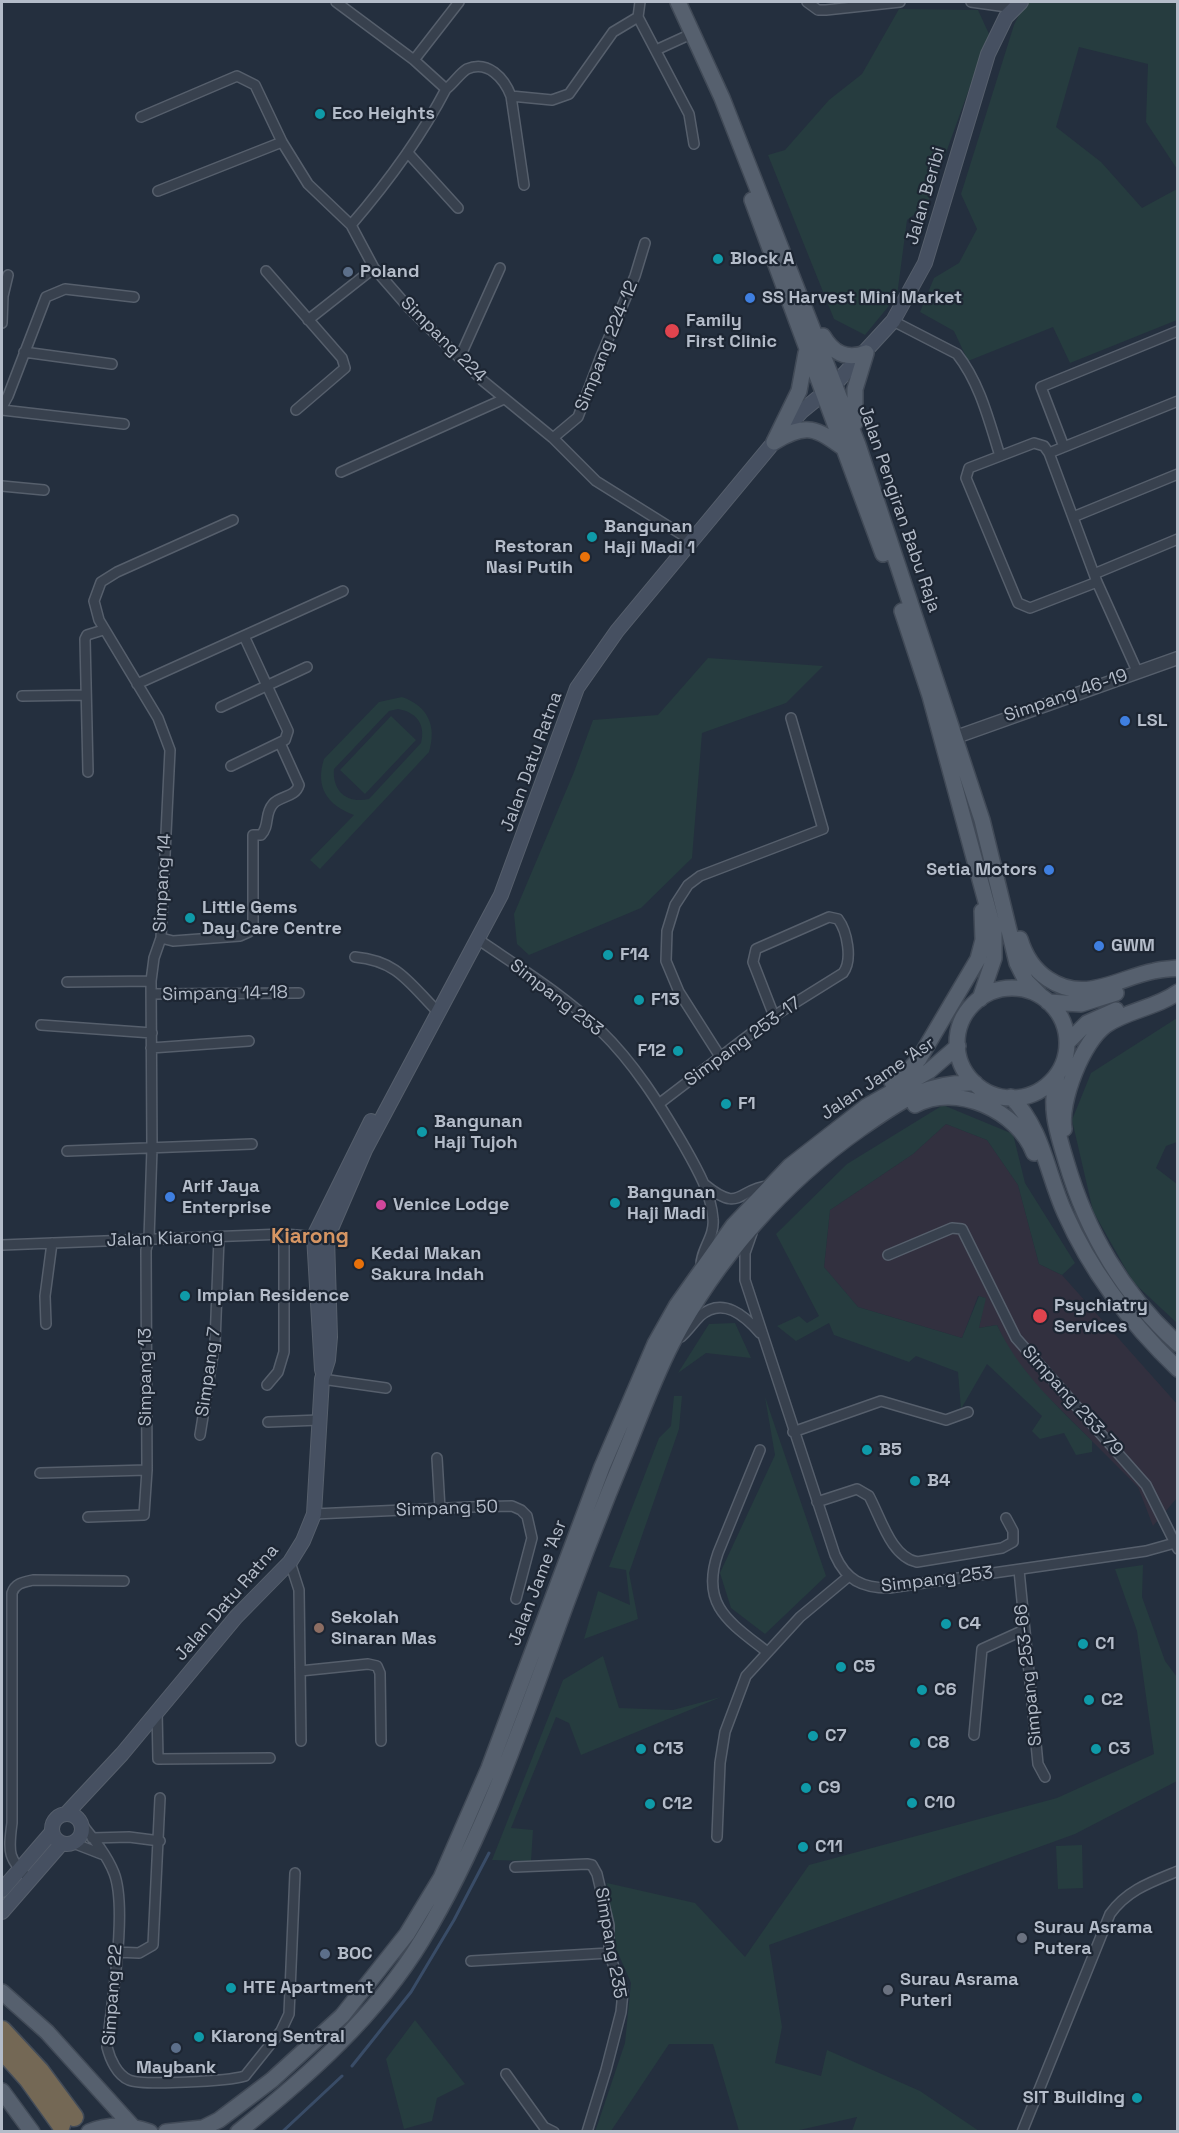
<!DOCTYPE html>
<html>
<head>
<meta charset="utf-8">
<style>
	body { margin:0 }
	#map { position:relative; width:1179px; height:2133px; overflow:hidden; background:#242f3e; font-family:"Space Grotesk",sans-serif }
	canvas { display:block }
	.frame { position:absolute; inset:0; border:3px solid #b4bcc9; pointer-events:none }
</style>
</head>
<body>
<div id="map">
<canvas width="1179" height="2133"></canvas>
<div class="frame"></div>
</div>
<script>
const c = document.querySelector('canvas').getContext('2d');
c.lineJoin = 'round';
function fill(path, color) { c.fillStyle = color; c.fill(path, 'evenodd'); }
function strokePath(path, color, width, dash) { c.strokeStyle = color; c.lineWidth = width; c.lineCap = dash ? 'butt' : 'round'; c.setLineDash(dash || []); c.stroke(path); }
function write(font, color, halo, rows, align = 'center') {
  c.font = font + ' "Space Grotesk",sans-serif'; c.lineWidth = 4.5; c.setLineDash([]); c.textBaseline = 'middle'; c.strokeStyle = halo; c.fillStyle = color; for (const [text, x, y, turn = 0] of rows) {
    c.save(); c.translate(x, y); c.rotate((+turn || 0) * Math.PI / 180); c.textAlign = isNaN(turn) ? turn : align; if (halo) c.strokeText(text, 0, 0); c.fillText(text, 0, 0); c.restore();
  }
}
const medical = new Path2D(`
	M946 1124 987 1140 1018 1185 1039 1264 1062 1275 1177 1404V1498L1153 1526 1138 1487 1037 1386 1009 1351 997 1325 979 1328 985 1298 978 1296 962 1338 858 1307 824 1267 830 1210 913 1154Z`);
const green = new Path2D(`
	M1030 2H1177V169L1146 122 1148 64 1079 47 1056 127 1101 162 1142 208 1177 189V320L1070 363 1053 327 968 361 954 331 920 312 934 278 959 263 977 229 961 194 1014 25 1023 7Z
	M899 9 978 10 989 34 927 205 907 220 897 296 865 335 834 319 768 155 785 150 829 100 862 74Z
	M708 658 823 666 786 703 702 733 692 858 641 908 529 955 517 944 514 914 574 772 593 720 658 715Z
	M402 697C428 706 437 726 429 752L320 869 310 860 354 815C327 805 315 787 324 759L379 702ZM398 709C416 712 426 724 421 743L369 799C348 804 332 792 334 769L389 711Z
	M391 716 416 740 365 794 340 770Z
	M1177 1018V1142L1166 1146 1156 1168 1177 1184V1323L1133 1282 1093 1211 1072 1120 1091 1073Z
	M943 1105 1013 1134 1025 1183 1075 1263 1062 1275 1039 1264 1018 1185 987 1140 946 1124 913 1154 830 1210 824 1267 858 1307 962 1338 979 1296 986 1298 979 1328 997 1325C1019 1372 1056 1405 1092 1441V1452L1076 1455 1064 1433 1040 1439 1032 1431 1042 1416 987 1364 961 1409 958 1372 916 1356 909 1362 834 1335 829 1323 796 1341 777 1326 799 1316 807 1323 819 1316 776 1234 847 1164Z
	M735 1323 751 1358 706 1353 678 1373 709 1324Z
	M674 1396H682L679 1429 629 1573 638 1619 584 1639 598 1591 630 1605 626 1570 609 1567 659 1438 671 1426Z
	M765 1397 826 1576 765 1634 731 1608 720 1573 775 1455Z
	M1143 1565 1142 1597 1165 1661 1177 1677V1781L1075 1834 769 1945 782 2027 775 2063 821 2076 827 2050 920 2091 979 2131H852L857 2117 795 2131H739L713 2044H669L611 2131 595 2132 625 2043 631 1983 615 1946 607 1883 695 1903 745 1957 809 1865 1057 1798 1154 1754 1137 1631 1115 1569Z
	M603 1656 619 1708 673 1710 721 1697 581 1755 569 1723 556 1717 511 1828 533 1830 531 1861 492 1860 563 1680Z
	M1082 1845 1083 1888 1058 1889 1056 1846Z
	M415 2020 465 2084 437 2098 432 2121 404 2129 386 2059Z`);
const stream = new Path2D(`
	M352 2066 411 1992 454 1920 489 1853
	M282 2132 342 2076`);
const minor = new Path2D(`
	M336 2 414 60 446 89C420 139 388 182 351 225
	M640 2 638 17 689 114 694 144
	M807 2 818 10H826L900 2
	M971 2 1014 8
	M656 50 691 34
	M414 60 459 2
	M446 89C453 84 460 73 467 69 488 60 504 78 511 96L524 185
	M511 96 552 100 569 94 613 32 638 17
	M141 117 237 76 255 85 282 142 308 184 351 225 374 268 408 307 482 380 553 438 596 481 692 541
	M408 153 458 208
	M158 191 282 142
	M266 271 342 358 345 368 296 410
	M308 320 374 268
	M893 321 957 354C980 383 989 421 1000 456
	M2 323 3 296 8 275
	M24 352 112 364
	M460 357 500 268
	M2 407 8 396 46 297 65 289 134 297
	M2 410 124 424
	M553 438 578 417 601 356 635 276 645 243
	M1064 447 1041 387 1178 331
	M1049 453 1178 401
	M341 472 504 399
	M2 486 44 490
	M1073 517 1178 474
	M1094 574 1178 539
	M1097 582 1030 608 1018 603 966 478 969 468 1034 443 1044 446 1049 453 1097 582 1137 671
	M137 684 343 591
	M22 696 86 695
	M221 707 307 667
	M231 766 285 740 288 731 244 636
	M88 772 85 639 87 635 103 630
	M161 938 173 941 240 936 249 932 253 923V835H261C270 826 264 814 273 804 281 795 295 798 299 785L280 743
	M479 940C520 968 564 995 600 1030 634 1063 659 1103 683 1144 696 1167 711 1192 713 1219 715 1237 700 1250 701 1267
	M355 957C398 961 409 983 438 1012
	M67 982 151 981
	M151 994 299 993
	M41 1025 152 1033
	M151 1048 249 1041
	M721 1058 679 992 666 961 667 931 675 905 688 885 700 876 823 829 791 718
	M660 1103 774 1016 843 973C853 960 847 931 838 919L829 917 756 949 753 962 774 1016
	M67 1151 252 1144
	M704 1184C742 1215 737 1188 769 1186
	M752 1233 745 1253V1280L835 1555C846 1580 862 1588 889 1588L1146 1551 1178 1542
	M2 1245 284 1234 319 1237
	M888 1255 952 1228 962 1229 1016 1338 1146 1485 1178 1549
	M46 1324 45 1296 52 1243
	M681 1337C688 1331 693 1323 700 1316 723 1296 745 1316 760 1333
	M322 1379 386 1388
	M267 1385 278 1372 284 1352V1234
	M268 1422 320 1420
	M793 1432 881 1401 946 1420 968 1412
	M200 1435 215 1343 219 1238
	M760 1450 718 1553C700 1605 729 1622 766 1651
	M437 1458 440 1509
	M40 1473 147 1470
	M817 1502 857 1489 869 1496C881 1518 891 1557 917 1562L1002 1548 1013 1542V1531L1006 1518
	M314 1514 470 1507 512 1506 521 1510 527 1516 532 1538 516 1599
	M88 1517 144 1515 147 1470 146 1250 149 1239 152 1148 151 981 154 958 161 938 170 750 158 718 99 620 94 601 101 582 117 572 233 520
	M290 1562 299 1590 301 1741
	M1019 1570 1038 1764 1045 1777
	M300 1671 368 1664 377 1666 380 1673 381 1741
	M157 1711 158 1759 270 1758
	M974 1735 982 1649 1024 1630
	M81 1823C93 1838 107 1855 114 1873 128 1909 111 2005 107 2047 110 2059 117 2075 129 2080 142 2086 229 2081 245 2076L281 2031 289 2014 295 1873
	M717 1837 720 1763 725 1732 746 1676 800 1617 848 1577
	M92 1838 129 1837 160 1841
	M73 1843 104 1855
	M515 1867 587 1864 592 1865 597 1874 609 1925V1953L623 1992 621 2012 606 2070 587 2132
	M30 1880C8 1859 8 1853 12 1823V1593C15 1583 24 1582 33 1580L124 1581
	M116 1952 139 1953 153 1945 160 1798
	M471 1961 609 1953
	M506 2074 544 2127 554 2132
	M1022 2132 1110 1914C1127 1890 1151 1882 1178 1871`);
const tertiary = new Path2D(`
	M956 737 1178 658`);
const secondary = new Path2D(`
	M322 1370 314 1236 371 1121
	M66 1814 122 1754 236 1617 290 1562 303 1541 314 1514 322 1379 328 1360 330 1337 327 1238 365 1150 501 895 577 688 617 631 774 442 802 411 835 384 893 321 925 263 988 54 1006 17 1021 2
	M52 1829a15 15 0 1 1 30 0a15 15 0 1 1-30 0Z
	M2 1890 52 1832
	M2 1912 62 1843`);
const primary = new Path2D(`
	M678 2 722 98 858 445 982 820 1017 963 1026 981 1041 996
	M752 200 883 554
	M823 336C833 353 846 360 866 353
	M855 423V389L866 353
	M774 442 799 391 806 353
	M774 442C807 422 816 428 845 449
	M902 611 930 696 994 931V958L980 999
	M1020 939C1025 956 1033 969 1048 979 1085 1004 1118 978 1154 971 1162 969 1170 969 1178 968
	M957 1043a55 55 0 1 1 110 0a55 55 0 1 1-110 0Z
	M1048 1002 1081 1004 1116 993
	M1067 1043 1087 1023 1116 1010
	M1057 1076C1049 1107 1057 1131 1066 1161 1087 1233 1122 1293 1178 1344
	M892 1082 907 1072 919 1059 978 959 983 940 982 911
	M1011 1097C1043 1129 1047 1174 1065 1213 1092 1274 1130 1323 1178 1369
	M915 1105C956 1082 1018 1111 1034 1153
	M1064 1129C1059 1102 1083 1041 1106 1025 1128 1010 1156 1008 1178 992
	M2 1992 47 2032 132 2126
	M2 2091 32 2132
	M89 2132C110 2123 129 2125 150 2132
	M166 2132 203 2128 219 2120 272 2080 342 2016 407 1934 441 1878 489 1768 602 1467 655 1344 677 1305 733 1226 790 1166 867 1106 929 1071 958 1046
	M238 2132C307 2077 376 2016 422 1940 475 1853 511 1755 546 1659 572 1586 600 1513 630 1441 643 1408 656 1374 672 1343 716 1259 783 1183 860 1129 899 1102 926 1081 975 1083`);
const motorway = new Path2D(`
	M2 2030 40 2071 74 2117
	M2 2050 28 2079 61 2125`);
const markers = [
	[320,114,6,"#0f9aa8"],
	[718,259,6,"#0f9aa8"],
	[348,272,6,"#5c6f8a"],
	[750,298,6,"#3f7fe0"],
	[672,331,8,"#e0444e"],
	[592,537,6,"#0f9aa8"],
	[585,557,6,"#e8710a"],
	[1125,721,6,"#3f7fe0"],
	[1049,870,6,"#3f7fe0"],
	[190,918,6,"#0f9aa8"],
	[1099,946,6,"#3f7fe0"],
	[608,955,6,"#0f9aa8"],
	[639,1000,6,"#0f9aa8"],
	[678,1051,6,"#0f9aa8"],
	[726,1104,6,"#0f9aa8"],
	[422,1132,6,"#0f9aa8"],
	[170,1197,6,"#3f7fe0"],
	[615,1203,6,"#0f9aa8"],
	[381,1205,6,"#d1479c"],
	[359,1264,6,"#e8710a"],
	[185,1296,6,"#0f9aa8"],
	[1040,1316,8,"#e0444e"],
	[867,1450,6,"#0f9aa8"],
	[915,1481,6,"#0f9aa8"],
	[946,1624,6,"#0f9aa8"],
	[319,1628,6,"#8d6e63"],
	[1083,1644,6,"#0f9aa8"],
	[841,1667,6,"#0f9aa8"],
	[922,1690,6,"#0f9aa8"],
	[1089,1700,6,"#0f9aa8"],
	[813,1736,6,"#0f9aa8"],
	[915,1743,6,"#0f9aa8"],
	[641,1749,6,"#0f9aa8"],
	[1096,1749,6,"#0f9aa8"],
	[806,1788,6,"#0f9aa8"],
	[912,1803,6,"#0f9aa8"],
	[650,1804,6,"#0f9aa8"],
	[803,1847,6,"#0f9aa8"],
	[1022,1938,6,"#6b7280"],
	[325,1954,6,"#5c6f8a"],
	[231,1988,6,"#0f9aa8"],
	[888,1990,6,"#6b7280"],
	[199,2037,6,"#0f9aa8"],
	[176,2048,6,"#5c6f8a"],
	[1137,2098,6,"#0f9aa8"]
];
const poiNames = [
	["Eco Heights",332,114],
	["Block A",730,259],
	["Poland",360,272],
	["SS Harvest Mini Market",762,298],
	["Family",686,321],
	["First Clinic",686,342],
	["Bangunan",604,527],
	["Haji Madi 1",604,548],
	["Restoran",573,547,"right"],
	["Nasi Putih",573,568,"right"],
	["LSL",1137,721],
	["Setia Motors",1037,870,"right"],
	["Little Gems",202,908],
	["Day Care Centre",202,929],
	["GWM",1111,946],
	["F14",620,955],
	["F13",651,1000],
	["F12",666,1051,"right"],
	["F1",738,1104],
	["Bangunan",434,1122],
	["Haji Tujoh",434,1143],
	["Arif Jaya",182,1187],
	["Enterprise",182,1208],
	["Bangunan",627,1193],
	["Haji Madi",627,1214],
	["Venice Lodge",393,1205],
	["Kedai Makan",371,1254],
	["Sakura Indah",371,1275],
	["Impian Residence",197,1296],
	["Psychiatry",1054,1306],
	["Services",1054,1327],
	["B5",879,1450],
	["B4",927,1481],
	["Sekolah",331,1618],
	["Sinaran Mas",331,1639],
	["C4",958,1624],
	["C1",1095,1644],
	["C5",853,1667],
	["C6",934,1690],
	["C2",1101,1700],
	["C7",825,1736],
	["C8",927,1743],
	["C13",653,1749],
	["C3",1108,1749],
	["C9",818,1788],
	["C10",924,1803],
	["C12",662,1804],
	["C11",815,1847],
	["Surau Asrama",1034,1928],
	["Putera",1034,1949],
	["BOC",337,1954],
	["Surau Asrama",900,1980],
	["Puteri",900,2001],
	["HTE Apartment",243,1988],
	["Kiarong Sentral",211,2037],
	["Maybank",176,2068,"center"],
	["SIT Building",1125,2098,"right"]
];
const streetNames = [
	["Jalan Beribi",926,196,-74],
	["Simpang 224",443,340,45],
	["Simpang 224-12",607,346,-68],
	["Jalan Pengiran Babu Raja",899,509,71],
	["Simpang 46-19",1066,696,-19],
	["Jalan Datu Ratna",532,762,-70],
	["Simpang 14",163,883,-87],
	["Simpang 14-18",225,994,-1],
	["Simpang 253",556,998,38],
	["Simpang 253-17",743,1042,-36],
	["Jalan Jame 'Asr",878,1079,-34],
	["Jalan Kiarong",165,1239,-2],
	["Simpang 7",209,1372,-82],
	["Simpang 13",146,1377,-90],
	["Simpang 253-79",1072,1401,48],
	["Simpang 50",447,1509,-2],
	["Simpang 253",937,1580,-7],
	["Jalan Jame 'Asr",538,1583,-69],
	["Jalan Datu Ratna",227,1603,-49],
	["Simpang 253-66",1029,1675,-96],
	["Simpang 235",610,1943,80],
	["Simpang 22",113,1995,-86]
];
const quarterNames = [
	["Kiarong",310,1237]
];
fill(medical, '#32303f');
fill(green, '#263c3f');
strokePath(stream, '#394c67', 3);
strokePath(minor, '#565f6c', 12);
strokePath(tertiary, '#565f6c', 15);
strokePath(secondary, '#565f6c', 16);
strokePath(primary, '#414a57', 18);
strokePath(motorway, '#434c59', 21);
strokePath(minor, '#38414e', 9);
strokePath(tertiary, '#38414e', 12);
strokePath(secondary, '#465061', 14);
strokePath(primary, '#56606e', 15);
strokePath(motorway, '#746855', 18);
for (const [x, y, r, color] of markers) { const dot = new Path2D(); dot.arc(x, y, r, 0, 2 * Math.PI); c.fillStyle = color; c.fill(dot); strokePath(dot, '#1d2633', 2); }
write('bold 18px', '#b4bcc9', '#1d2633', poiNames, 'left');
write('18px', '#b4bcc9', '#1d2633', streetNames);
write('bold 21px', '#d59563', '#1d2633', quarterNames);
</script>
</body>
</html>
